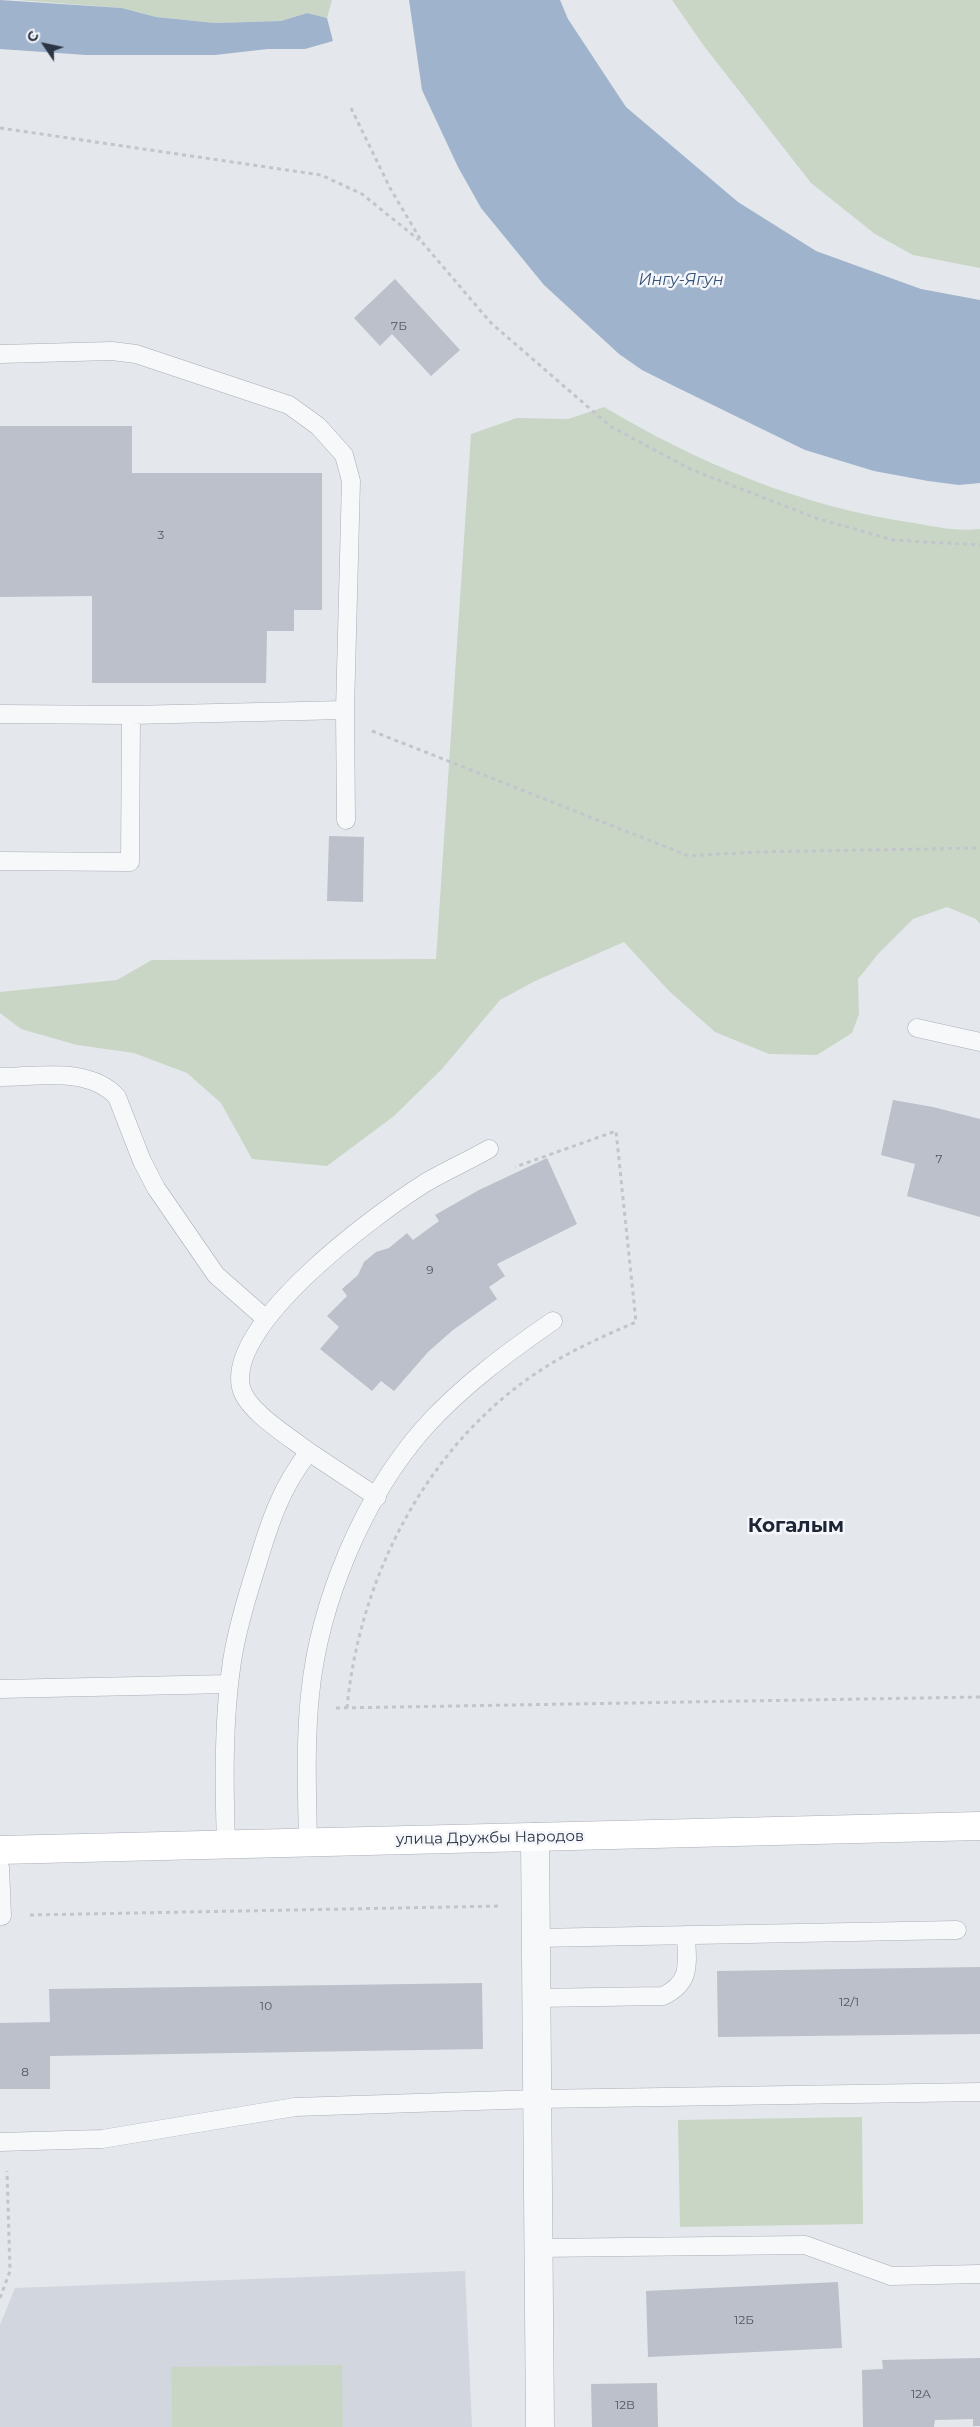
<!DOCTYPE html>
<html>
<head>
<meta charset="utf-8">
<style>
	body { margin:0 }
	#map { position:relative; width:980px; height:2427px; overflow:hidden; background:#e4e7ec; font-family:Montserrat,sans-serif }
	canvas { display:block }
	.north { position:absolute; left:20px; top:20px; width:50px; height:50px; -webkit-text-stroke:4px #f4f6f9; paint-order:stroke; rotate:304deg; font-size:14px; font-weight:700; line-height:20px; text-align:center; color:#2b3445 }
	.north::after { content:''; display:block; margin:auto; width:18px; height:22px; background:#2b3445; clip-path:polygon(50% 0,100% 100%,50% 72%,0 100%) }
</style>
</head>
<body>
<div id="map">
<canvas width="980" height="2427"></canvas>
<div class="north">С</div>
</div>
<script>
const c = document.querySelector('canvas').getContext('2d');
c.lineJoin = 'round';
function fill(path, color) { c.fillStyle = color; c.fill(path, 'evenodd'); }
function strokePath(path, color, width, dash) { c.strokeStyle = color; c.lineWidth = width; c.lineCap = dash ? 'butt' : 'round'; c.setLineDash(dash || []); c.stroke(path); }
function write(font, color, halo, rows, align = 'center') {
  c.font = font + ' Montserrat,sans-serif'; c.lineWidth = 5; c.setLineDash([]); c.textBaseline = 'middle'; c.strokeStyle = halo; c.fillStyle = color; for (const [text, x, y, turn = 0] of rows) {
    c.save(); c.translate(x, y); c.rotate((+turn || 0) * Math.PI / 180); c.textAlign = isNaN(turn) ? turn : align; if (halo) c.strokeText(text, 0, 0); c.fillText(text, 0, 0); c.restore();
  }
}
const built = new Path2D(`
	M465 2271 472 2427H0V2325L15 2288Z`);
const green = new Path2D(`
	M18 0H332L327 18 307 13 281 21 215 23 156 17 122 8Z
	M672 0H980V268L913 255 875 234 811 183 704 46Z
	M604 407C698 463 800 506 908 522 932 526 956 532 980 529V924L976 919 947 907 913 919 878 954 858 979 859 1014 852 1033 817 1055 769 1054 715 1032 669 991 624 942 535 981 500 1000 442 1069 394 1116 327 1166 252 1159 221 1103 187 1073 134 1053 77 1045 21 1029 0 1013V992L117 980 152 960 436 959 471 434 517 418 568 419Z
	M862 2117 863 2224 680 2227 678 2120Z
	M342 2365 343 2427H172L171 2367Z`);
const water = new Path2D(`
	M0 0 122 8 156 17 215 23 281 21 307 13 327 18 333 41 305 49H268L215 55H86L0 49Z
	M409 0H560L568 19 626 107 738 202 816 251 921 289 980 300V483L959 485 928 481 874 471 805 450 676 387 642 370 619 354 544 285 481 208 458 167 422 90Z`);
const building = new Path2D(`
	M395 279 460 350 431 376 392 334 380 346 354 318Z
	M0 426H132V473H322V610H294V631H267L266 683H92V596L0 597Z
	M329 836 364 837 363 902 327 901Z
	M893 1100 933 1107 980 1119V1217L907 1196 915 1164 881 1155Z
	M547 1158 577 1224 497 1264 505 1276 489 1287 497 1299 453 1330 428 1352 394 1391 381 1381 372 1391 320 1349 339 1327 327 1316 347 1296 342 1289 358 1275 364 1262 376 1252 389 1248 407 1233 413 1240 439 1221 435 1215 479 1190Z
	M980 1967V2034L718 2037 717 1971Z
	M482 1983 483 2049 50 2056V2089H0V2023L50 2022 49 1989Z
	M838 2282 842 2348 648 2357 646 2291Z
	M980 2358V2426H973V2419L935 2420 934 2427H863L862 2370 883 2369 882 2360Z
	M657 2383 658 2427H592L591 2384Z`);
const path = new Path2D(`
	M351 108 390 188 422 242 491 323 610 426 690 469 816 518 893 540 980 545
	M0 128 321 175 362 194 419 240
	M372 731 689 856 755 852 980 848
	M336 1708 980 1697
	M347 1708C359 1581 423 1453 529 1378 563 1354 599 1338 636 1322L616 1131 515 1167
	M30 1915 502 1906
	M0 2298 10 2271 7 2171`);
const service = new Path2D(`
	M0 354 112 351 136 354 289 405 318 426 344 455 351 481 345 710 131 715 0 714
	M345 710 346 820
	M0 861 130 862 131 715
	M917 1028 980 1042
	M0 1077C38 1077 89 1066 117 1097L142 1161 156 1188 216 1275 266 1319
	M309 1452 377 1497
	M0 1689 229 1684
	M308 1842C307 1793 305 1744 310 1695 319 1603 363 1497 425 1427 462 1386 508 1352 553 1321
	M226 1844C224 1783 223 1721 232 1661 237 1629 247 1596 257 1565 269 1524 282 1485 309 1452 290 1437 246 1411 241 1387 227 1323 376 1214 425 1183 445 1171 468 1161 489 1149
	M0 1867 2 1916H0
	M536 1938 957 1930
	M536 1998 663 1996C692 1982 687 1964 686 1935
	M0 2142 102 2139 295 2107 537 2099 980 2092
	M537 2248 805 2245 891 2276 980 2274`);
const minor = new Path2D(`
	M535 1837 540 2427`);
const secondary = new Path2D(`
	M0 1850 980 1826`);
const numberNames = [
	["7Б",399,326],
	["3",161,535],
	["7",939,1159],
	["9",430,1270],
	["12/1",849,2002],
	["10",266,2006],
	["8",25,2072],
	["12Б",744,2320],
	["12А",921,2394],
	["12В",625,2405]
];
const streetNames = [
	["улица Дружбы Народов",490,1838,-1]
];
const waterNames = [
	["Ингу-Ягун",681,280]
];
const districtNames = [
	["Когалым",796,1526]
];
fill(built, '#d2d6de');
fill(green, '#c9d6c5');
fill(water, '#9fb4cc');
fill(building, '#bbc0ca');
strokePath(service, '#a9aeb7', 19);
strokePath(minor, '#a9aeb7', 29);
strokePath(secondary, '#a9aeb7', 29);
strokePath(path, '#c2c5cb', 3, [4, 4]);
strokePath(service, '#f7f8fa', 18);
strokePath(minor, '#f7f8fa', 28);
strokePath(secondary, '#fff', 28);
write('12px', '#4f5766', null, numberNames);
write('15px', '#2b3445', '#f4f6f9', streetNames);
write('italic 16px', '#34527a', '#f4f6f9', waterNames);
write('bold 20px', '#1d2536', '#f4f6f9', districtNames);
</script>
</body>
</html>
